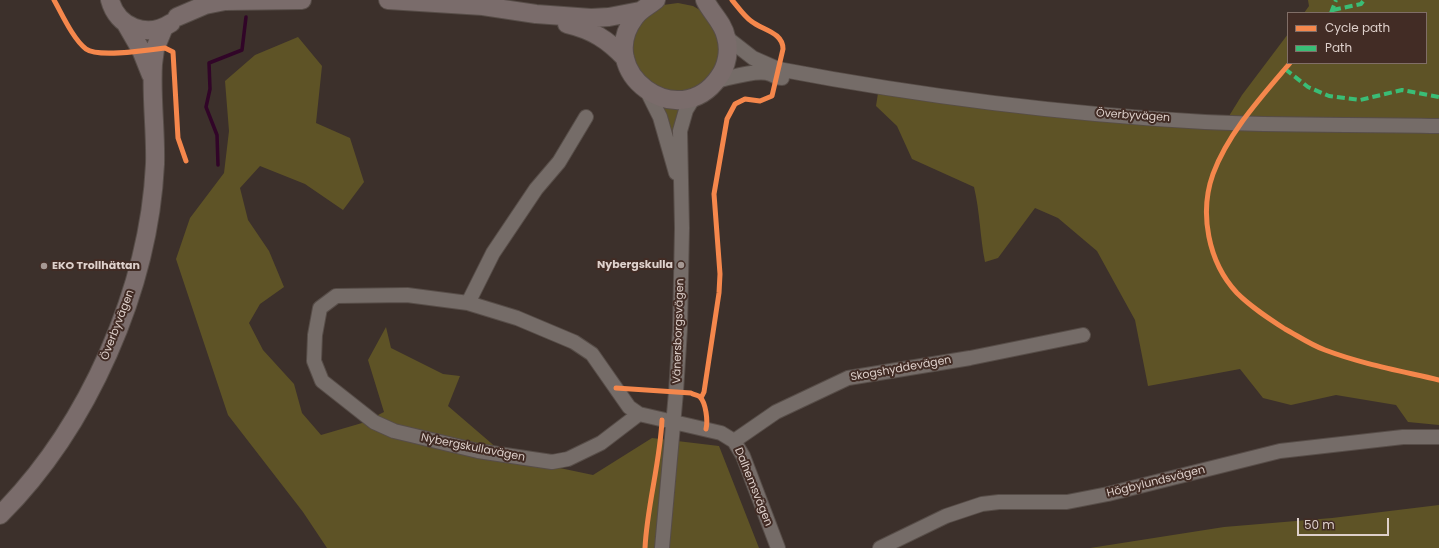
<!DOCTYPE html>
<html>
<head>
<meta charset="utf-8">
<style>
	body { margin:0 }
	#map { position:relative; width:1439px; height:548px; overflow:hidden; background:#3c302b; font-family:Poppins,sans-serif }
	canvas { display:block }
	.legend { position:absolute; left:1287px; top:12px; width:140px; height:52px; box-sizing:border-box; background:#422c25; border:1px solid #806e67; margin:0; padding:5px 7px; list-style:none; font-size:12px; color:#ded0cb }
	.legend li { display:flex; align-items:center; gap:8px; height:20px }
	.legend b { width:20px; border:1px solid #806e67 }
	.scale { position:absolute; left:1297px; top:518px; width:92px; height:18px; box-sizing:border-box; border:2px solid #ded0cb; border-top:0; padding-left:5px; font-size:12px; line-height:14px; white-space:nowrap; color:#ded0cb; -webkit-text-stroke:3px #422c25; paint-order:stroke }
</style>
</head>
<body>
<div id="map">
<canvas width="1439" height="548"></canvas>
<ul class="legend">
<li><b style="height:5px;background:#f5874c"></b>Cycle path</li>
<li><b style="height:5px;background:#3abd76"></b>Path</li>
</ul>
<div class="scale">50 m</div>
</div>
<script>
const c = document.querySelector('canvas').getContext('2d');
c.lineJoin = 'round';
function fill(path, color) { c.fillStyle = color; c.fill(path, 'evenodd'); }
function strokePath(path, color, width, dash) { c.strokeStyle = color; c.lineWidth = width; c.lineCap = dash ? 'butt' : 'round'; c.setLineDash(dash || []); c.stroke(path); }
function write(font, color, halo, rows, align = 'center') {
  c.font = font + ' Poppins,sans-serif'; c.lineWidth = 4; c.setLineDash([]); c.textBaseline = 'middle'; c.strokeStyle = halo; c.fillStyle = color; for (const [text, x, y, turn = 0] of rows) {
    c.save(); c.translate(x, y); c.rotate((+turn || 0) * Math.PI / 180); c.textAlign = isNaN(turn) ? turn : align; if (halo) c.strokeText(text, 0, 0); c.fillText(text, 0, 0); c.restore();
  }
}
const green = new Path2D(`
	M1308 0H1439V425L1408 422 1396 405 1336 395 1291 405 1263 398 1240 369 1148 386 1135 320 1097 251 1058 218 1035 208 998 258 985 262C980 237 980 212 974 187L912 159 897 126 876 106 878 93 1221 129 1242 95 1288 34V63H1426V13H1304L1309 6Z
	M678 3 693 6 705 13 715 24 722 53 709 79 683 93 654 87 635 65 632 51 633 36 640 22 650 12 663 5Z
	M298 37 322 66 316 123 350 138 364 182 343 210 305 184 260 166 240 188 248 220 269 251 284 287 260 304 249 323 263 350 294 384 302 413 321 435 362 423 384 412 368 360 386 327 391 348 443 374 460 376 448 406 498 449 555 467 593 475 652 438 719 446 759 548H327L303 512 228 415 176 259 190 218 224 173 229 131 225 81 255 55Z
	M660 102 681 106 675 140Z
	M1439 505V548H1090L1224 527 1332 518Z`);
const stream = new Path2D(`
	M218 165 217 135 206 107 210 89 209 63 242 50 246 17`);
const minor = new Path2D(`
	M726 37 753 58 778 69C919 96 1062 114 1205 122 1283 126 1361 124 1439 126
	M716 81C730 78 754 70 767 73 773 74 776 78 782 78
	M647 91 660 117 676 173
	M468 303 493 253 536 189 559 162 586 117
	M639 414 601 443 568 459 552 462 478 451 394 431 374 422 322 381 314 361 315 335 320 308 336 296 407 295 468 303 517 318 574 342 592 354 629 407 639 414 721 433 734 441 743 456 778 548
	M734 441 776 412 848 378 970 358 1083 335
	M662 548 676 392 680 329 682 228 680 131 686 110 694 97
	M880 548 946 516 982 504 999 502H1067L1108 494 1280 451 1403 437H1439`);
const major = new Path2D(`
	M110 0C117 27 147 39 171 23
	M388 0 483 6 536 14 591 18 609 17 640 11
	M656 0C649 6 641 9 635 17 593 72 679 135 719 77 727 66 730 50 726 37 723 22 711 13 705 0
	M177 17 205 5 225 1 302 0
	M126 24 141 50 151 75
	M567 24C592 30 607 39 625 58
	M0 515C88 427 149 289 155 164 156 131 151 98 153 64L155 49 164 27`);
const quiet = new Path2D(`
	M1333 10 1361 4 1364 0
	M1331 13 1336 0
	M1285 69 1308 87 1329 96 1360 100 1402 90 1439 97`);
const cycleway = new Path2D(`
	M54 0C62 14 73 39 86 49 98 58 149 50 165 48L173 52 178 138 186 161
	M1290 63C1262 96 1228 133 1213 174 1199 213 1208 262 1237 293 1251 307 1268 318 1285 329 1298 336 1311 345 1325 350 1362 364 1401 371 1439 380
	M616 388 691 393C694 395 698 395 700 397 706 403 708 421 706 429
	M701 398 704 392 719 293 720 274 714 194 727 119 735 104 745 99 760 101 772 96 783 49C783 32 762 30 751 21 744 16 738 7 732 0
	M645 548C647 506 660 463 662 420`);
const markers = [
	[681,265,4,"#a59893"],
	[44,266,4,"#a59893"]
];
const streetNames = [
	["Överbyvägen",1133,116,4],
	["Överbyvägen",118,325,-69],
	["Vänersborgsvägen",679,331,-88],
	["Skogshyddevägen",901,369,-10],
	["Nybergskullavägen",473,448,11],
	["Högbylundsvägen",1156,482,-14],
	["Dalhemsvägen",753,487,68]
];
const poiNames = [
	["Nybergskulla",673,265],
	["EKO Trollhättan",52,266,"left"]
];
fill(green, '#5e5326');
strokePath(stream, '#310528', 3.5);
strokePath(minor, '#574d48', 16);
strokePath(major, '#574d48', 20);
strokePath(minor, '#756c68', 14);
strokePath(major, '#7a6c6b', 18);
strokePath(quiet, '#3abd76', 4, [8, 4]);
strokePath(cycleway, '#f5874c', 5);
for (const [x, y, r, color] of markers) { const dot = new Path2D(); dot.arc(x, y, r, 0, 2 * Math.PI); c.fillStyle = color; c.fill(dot); strokePath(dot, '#422c25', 1.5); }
write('11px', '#ded0cb', '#422c25', streetNames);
write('bold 11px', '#ded0cb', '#422c25', poiNames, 'right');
</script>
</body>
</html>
